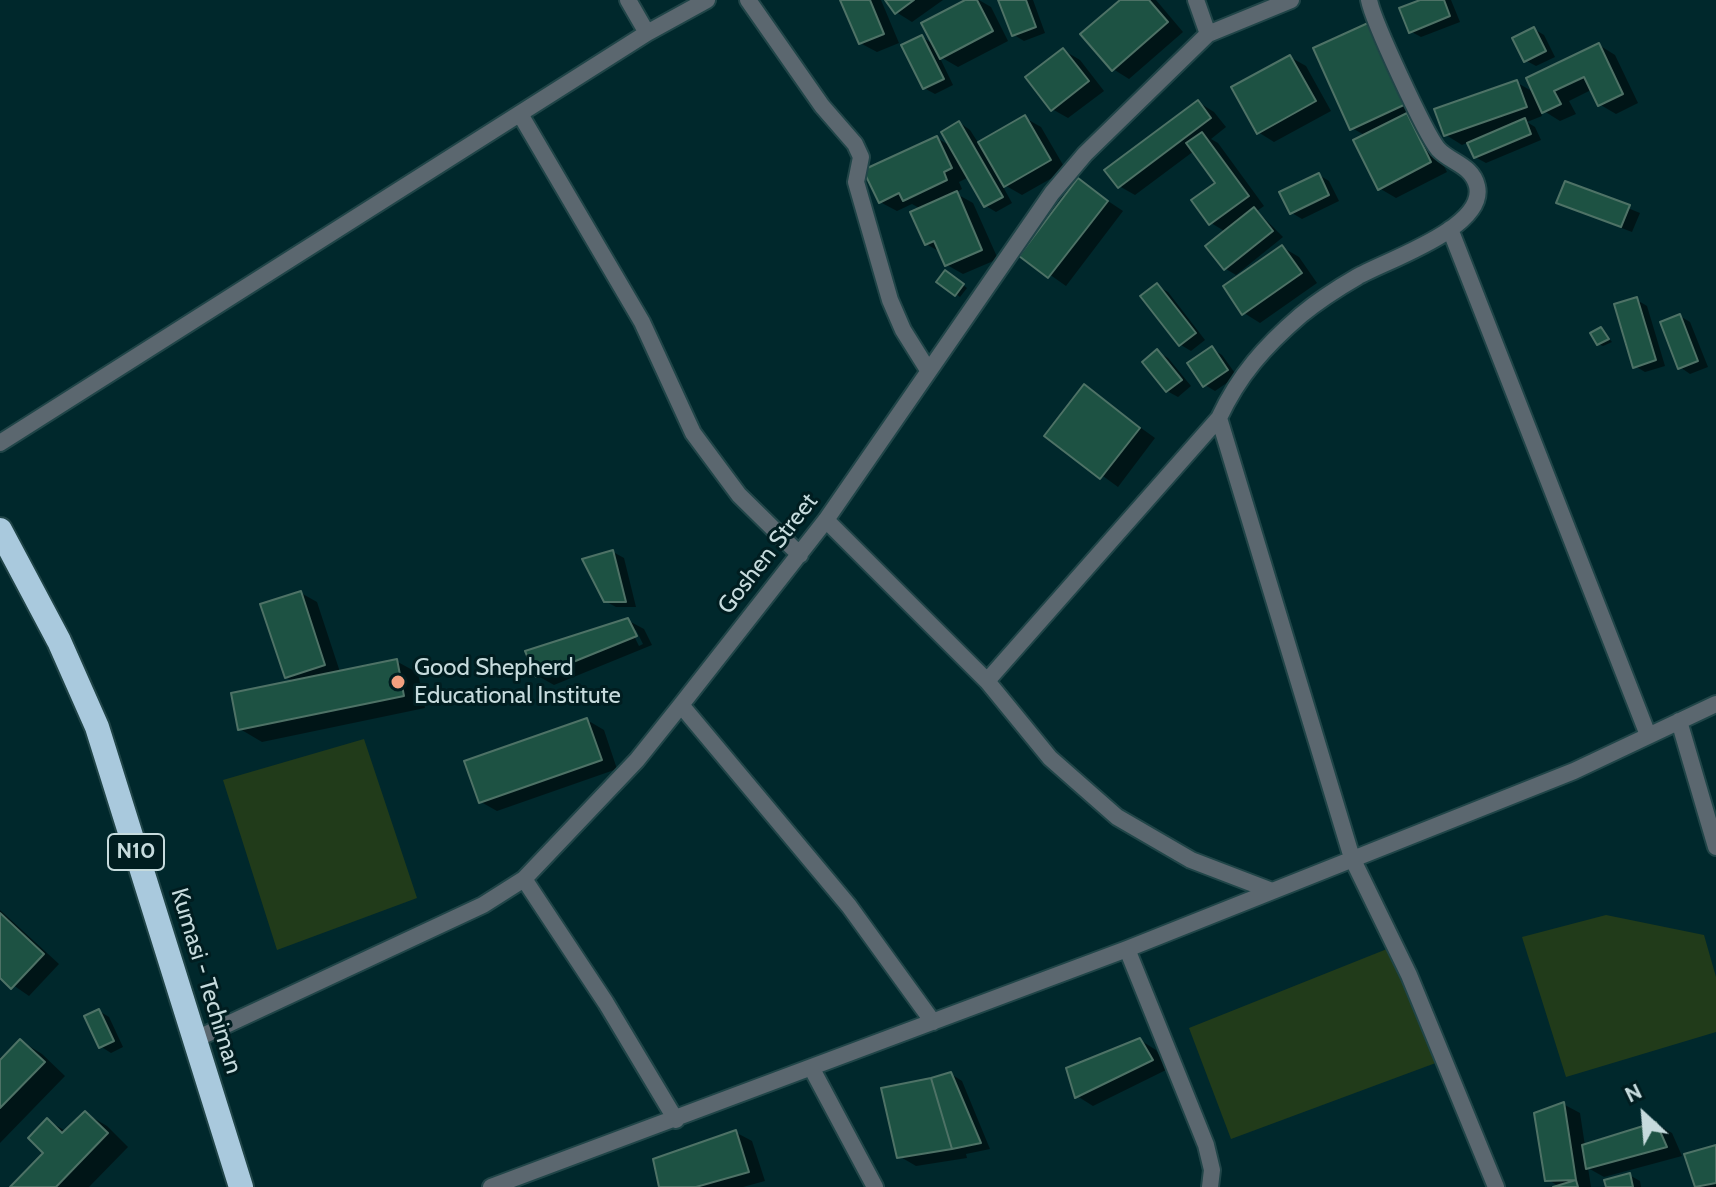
<!DOCTYPE html>
<html>
<head>
<meta charset="utf-8">
<style>
	body { margin:0 }
	#map { position:relative; width:1716px; height:1187px; overflow:hidden; background:#00282c; font-family:Cabin,sans-serif }
	canvas { display:block }
	.north { position:absolute; left:1604px; top:1075px; width:80px; height:80px; -webkit-text-stroke:6px #001d20; paint-order:stroke; rotate:334deg; font-size:22px; font-weight:700; line-height:32px; text-align:center; color:#c6dbdd }
	.north::after { content:''; display:block; margin:auto; width:28px; height:36px; background:#c6dbdd; clip-path:polygon(50% 0,100% 100%,50% 72%,0 100%) }
</style>
</head>
<body>
<div id="map">
<canvas width="1716" height="1187"></canvas>
<div class="north">N</div>
</div>
<script>
const c = document.querySelector('canvas').getContext('2d');
c.lineJoin = 'round';
function fill(path, color) { c.fillStyle = color; c.fill(path, 'evenodd'); }
function strokePath(path, color, width, dash) { c.strokeStyle = color; c.lineWidth = width; c.lineCap = dash ? 'butt' : 'round'; c.setLineDash(dash || []); c.stroke(path); }
function write(font, color, halo, rows, align = 'center') {
  c.font = font + ' Cabin,sans-serif'; c.lineWidth = 6; c.setLineDash([]); c.textBaseline = 'middle'; c.strokeStyle = halo; c.fillStyle = color; for (const [text, x, y, turn = 0] of rows) {
    c.save(); c.translate(x, y); c.rotate((+turn || 0) * Math.PI / 180); c.textAlign = isNaN(turn) ? turn : align; if (halo) c.strokeText(text, 0, 0); c.fillText(text, 0, 0); c.restore();
  }
}
const green = new Path2D(`
	M364 739 417 898 277 950 223 780Z
	M1606 915 1704 935 1716 977V1032L1566 1077 1522 937Z
	M1392 947 1441 1061 1231 1139 1189 1028Z`);
const shadow = new Path2D(`
	M842 0H881L899 43 877 52 860 43Z
	M887 0H943L912 22 896 12Z
	M969 0H979L991 7 1008 41 958 67 939 56 953 85 935 94 924 88 922 37 935 45Z
	M1000 0H1033L1045 33 1024 41 1014 35Z
	M1123 0H1156L1183 32 1129 79 1113 69Z
	M1425 0H1451L1460 22 1421 37 1410 31Z
	M1368 25 1384 34 1421 113 1411 118 1423 125 1447 172 1396 198 1379 188 1366 136 1352 128Z
	M1534 29 1544 35 1555 57 1536 66 1525 60Z
	M1599 45 1615 55 1638 103 1616 114 1599 104 1591 90 1569 101 1576 114 1560 121 1539 108 1542 116 1527 122 1535 127 1541 140 1486 163 1475 157 1469 142 1462 145 1446 135 1516 82 1535 93Z
	M1063 50 1080 60 1104 91 1068 118 1052 109Z
	M1290 57 1306 66 1331 111 1274 142 1258 132Z
	M1198 102 1214 112 1226 127 1211 139 1218 143 1264 206 1257 211 1283 237 1236 275 1226 269V232L1211 223 1217 184 1194 151 1135 195 1119 186Z
	M1025 118 1041 127 1066 170 1022 195 1001 183 1012 203 996 212 986 206 969 177 959 182 962 189 955 193 973 203 998 259 963 274 947 265 942 253 926 244 921 209 912 204 897 211 880 202 937 138 952 147 960 123 970 130 979 144Z
	M1319 175 1329 181 1339 201 1302 219 1292 213Z
	M1078 181 1123 211 1066 286 1022 255Z
	M1566 183 1640 213 1632 232 1569 208Z
	M1282 247 1299 257 1317 283 1260 323 1244 313Z
	M950 275 967 288 960 297 939 281Z
	M1157 286 1168 292 1205 340 1191 351 1181 345Z
	M1637 300 1647 306 1665 366 1645 372 1635 366Z
	M1680 316 1690 322 1708 367 1690 374 1680 367Z
	M1601 329 1612 342 1603 346 1598 344Z
	M1212 349 1222 355 1237 376 1215 391 1205 385Z
	M1158 352 1168 358 1191 386 1178 397 1167 391Z
	M1084 387 1155 438 1118 487 1047 435Z
	M613 552 624 558 636 607H616L605 601Z
	M301 593 317 602 340 672 396 661 418 673 425 708 262 742 240 729 295 682 286 677Z
	M627 620 644 629 652 645 554 685 538 676ZM631 630H636L643 644 639 646Z
	M587 720 604 730 617 769 497 811 481 802Z
	M0 910 59 964 29 996 0 976Z
	M99 1011 109 1017 123 1047 111 1053 100 1046Z
	M1140 1040 1156 1050 1168 1069 1093 1106 1077 1096Z
	M21 1041 42 1054 65 1076 0 1143V1058Z
	M951 1074 962 1081 990 1149 966 1154 967 1158 916 1166 899 1156Z
	M1563 1104 1580 1113 1585 1146 1656 1124 1672 1133 1682 1156 1604 1177 1588 1168 1591 1187H1560L1547 1179Z
	M85 1113 107 1126 128 1147 89 1187H13L46 1153 47 1120 67 1132Z
	M735 1132 752 1141 765 1181 743 1187H661Z
	M1716 1147V1187H1697L1686 1156Z
	M1629 1175 1640 1181 1641 1187H1608Z`);
const building = new Path2D(`
	M840 0H870L884 34 859 44Z
	M885 0H914L895 14Z
	M965 0H977L993 31 940 59 921 23Z
	M998 0H1026L1036 27 1012 36Z
	M1120 0H1149L1168 22 1112 71 1080 34Z
	M1420 0H1444L1450 16 1409 33 1399 8Z
	M1368 23 1406 104 1350 130 1313 48Z
	M1534 27 1546 51 1524 62 1512 38Z
	M922 35 944 79 923 89 901 45Z
	M1599 43 1623 94 1598 106 1584 77 1554 91 1561 104 1542 113 1526 78Z
	M1063 48 1089 81 1051 111 1025 77Z
	M1290 55 1316 101 1257 134 1231 87Z
	M1517 80 1527 107 1444 136 1434 109Z
	M1198 100 1211 118 1118 188 1104 170Z
	M1407 113 1431 162 1378 190 1353 140Z
	M1025 115 1051 160 1004 187 978 142Z
	M1525 118 1531 134 1474 158 1467 143Z
	M959 121 1003 197 984 207 941 132Z
	M1202 132 1249 196 1209 225 1191 200 1215 183 1186 143Z
	M937 136 952 168 944 172 947 180 903 201 899 193 879 203 863 170Z
	M1319 173 1329 195 1290 214 1279 192Z
	M1078 178 1108 201 1048 278 1019 256Z
	M1565 181 1630 205 1621 227 1556 203Z
	M957 191 982 250 945 266 934 241 925 245 910 212Z
	M1254 207 1273 231 1224 270 1205 246Z
	M1282 245 1302 273 1242 315 1223 286Z
	M945 270 964 284 955 296 936 282Z
	M1157 283 1196 333 1179 346 1140 296Z
	M1637 297 1656 360 1633 368 1614 304Z
	M1680 314 1698 361 1678 369 1660 322Z
	M1601 327 1609 339 1597 345 1590 333Z
	M1212 346 1228 370 1203 387 1187 363Z
	M1157 349 1182 380 1166 392 1142 362Z
	M1084 384 1140 428 1100 479 1044 436Z
	M613 550 626 602H604L582 559Z
	M301 591 325 665 285 678 260 604Z
	M628 618 637 636 536 677 525 651Z
	M397 659 404 696 238 730 231 693Z
	M587 718 602 760 479 803 464 761Z
	M0 913 44 954 11 989 0 978Z
	M99 1009 114 1041 99 1048 84 1016Z
	M1140 1038 1153 1060 1075 1098 1066 1068Z
	M20 1039 45 1062 0 1108V1060Z
	M951 1072 981 1143 952 1149 931 1078Z
	M931 1078 952 1149 897 1158 881 1088Z
	M1564 1102 1576 1180 1545 1181 1534 1113Z
	M85 1111 108 1133 56 1187H10L43 1153 28 1138 47 1118 62 1133Z
	M1656 1122 1667 1147 1586 1169 1582 1145Z
	M736 1130 749 1172 696 1187H659L653 1159Z
	M1716 1145V1183L1695 1187 1684 1154Z
	M1630 1173 1633 1187H1606L1604 1180Z
	M1576 1180 1578 1187H1553Z`);
const street = new Path2D(`
	M628 0 647 33
	M748 0 822 106 855 144 861 157 856 182 890 300 903 330 928 370
	M1196 0 1208 34
	M520 114 642 322 693 433 739 495 800 555
	M1450 229 1648 735
	M1219 418 1352 858 1409 975 1496 1187
	M0 443 647 33 707 0
	M826 520 987 681 1050 758 1117 817 1191 860 1272 891
	M987 681 1219 418C1239 375 1265 346 1301 315 1318 301 1338 288 1357 277 1384 261 1487 228 1477 186 1472 165 1451 163 1438 149 1425 133 1373 21 1369 0
	M681 705 849 906 933 1022
	M1679 721 1716 847
	M524 879 606 1003 676 1120
	M1127 949 1206 1145 1212 1170 1210 1187
	M196 1039 483 905 524 879 637 760 681 705 826 520 1052 193 1085 154 1208 34 1291 0
	M812 1069 875 1187
	M491 1187 1127 949 1574 771 1716 704`);
const highway = new Path2D(`
	M0 530 59 641 97 727 241 1187`);
const markers = [
	[398,682,8,"#f2a07f"]
];
const shields = [
	[136,852,56]
];
const shieldNames = [
	["N10",136,852]
];
const streetNames = [
	["Goshen Street",768,554,-52],
	["Kumasi - Techiman",206,981,73]
];
const poiNames = [
	["Good Shepherd",414,668],
	["Educational Institute",414,696]
];
fill(green, '#213b1a');
fill(shadow, '#0007');
fill(building, '#1d5243');
strokePath(building, '#4e7266', 2);
strokePath(street, '#204548', 20);
strokePath(highway, '#204548', 28);
strokePath(street, '#5b676f', 16);
strokePath(highway, '#a9c9dd', 24);
for (const [x, y, r, color] of markers) { const dot = new Path2D(); dot.arc(x, y, r, 0, 2 * Math.PI); c.fillStyle = color; c.fill(dot); strokePath(dot, '#001d20', 3); }
for (const [x, y, w] of shields) { const box = new Path2D(); box.roundRect(x - w / 2, y - 18, w, 36, 6); c.fillStyle = '#001d20'; c.fill(box); strokePath(box, '#c6dbdd', 2); }
write('bold 22px', '#c6dbdd', null, shieldNames);
write('24px', '#c6dbdd', '#001d20', streetNames);
write('24px', '#c6dbdd', '#001d20', poiNames, 'left');
</script>
</body>
</html>
